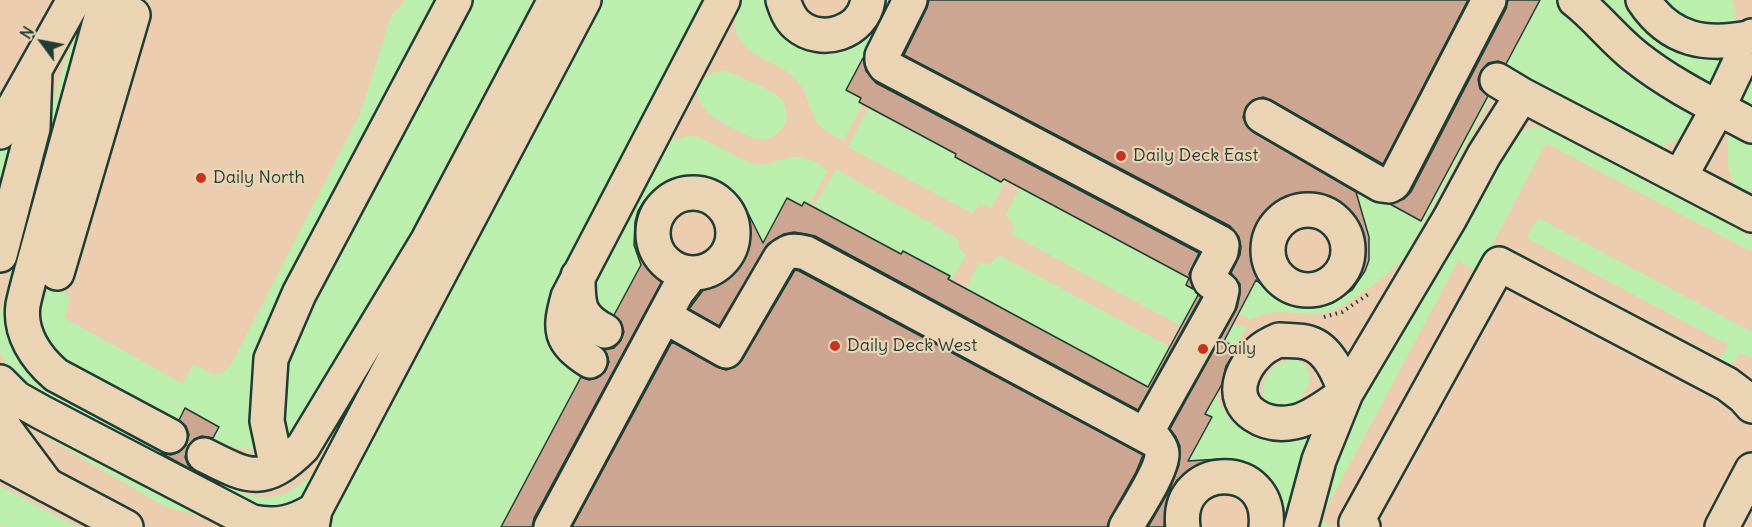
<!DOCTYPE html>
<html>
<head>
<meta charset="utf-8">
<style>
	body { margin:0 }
	#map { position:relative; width:1752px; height:527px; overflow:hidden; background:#edcdb0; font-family:Delius,sans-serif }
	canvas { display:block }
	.north { position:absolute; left:12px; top:12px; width:60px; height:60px; -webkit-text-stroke:4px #ebd4b4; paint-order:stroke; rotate:302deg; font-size:16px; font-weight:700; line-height:24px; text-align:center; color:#1f3d34 }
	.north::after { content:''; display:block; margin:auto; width:21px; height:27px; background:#1f3d34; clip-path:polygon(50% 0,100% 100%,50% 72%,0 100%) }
</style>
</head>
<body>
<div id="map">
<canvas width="1752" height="527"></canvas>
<div class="north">N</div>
</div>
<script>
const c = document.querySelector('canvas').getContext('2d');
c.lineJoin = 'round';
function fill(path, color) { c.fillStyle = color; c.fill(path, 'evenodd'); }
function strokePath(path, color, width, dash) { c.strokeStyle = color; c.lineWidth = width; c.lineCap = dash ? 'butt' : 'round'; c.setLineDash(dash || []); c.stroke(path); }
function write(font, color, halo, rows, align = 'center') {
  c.font = font + ' Delius,sans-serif'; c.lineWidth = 4.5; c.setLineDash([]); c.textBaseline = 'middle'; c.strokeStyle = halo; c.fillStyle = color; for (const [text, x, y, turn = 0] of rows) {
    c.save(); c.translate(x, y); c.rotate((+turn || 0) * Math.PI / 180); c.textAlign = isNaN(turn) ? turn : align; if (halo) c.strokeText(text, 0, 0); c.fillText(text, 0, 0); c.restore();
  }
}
const green = new Path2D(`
	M405 0H545L415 242 288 435C263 452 245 452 218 442L72 365C45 345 40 326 35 294L46 280 70 297 65 318 183 384 193 364 212 374H221L231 365 360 114 391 16Z
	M565 0 322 480 296 507 259 513 45 403 8 369 0 352V314L61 75 79 22 88 7 16 349C23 365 32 376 45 387L243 494C274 502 291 495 313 473Z
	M596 0H713L558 298 586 368 501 527H324Z
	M738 0H767L771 15 793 41 884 0H891L867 71 859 67 846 90 861 98 859 102 863 104 843 141C835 135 822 130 817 122 808 108 808 92 797 80 776 58 737 59 735 22 734 13 734 8 738 0Z
	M1540 0H1562L1688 105C1695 124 1678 148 1657 145L1505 66Z
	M1594 0H1629L1728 52 1714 85 1709 86 1675 69Z
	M1656 0H1732C1735 9 1738 15 1734 24L1691 27Z
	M1752 57V110L1738 98Z
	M723 71C734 73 775 91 781 99 798 121 773 149 749 136 730 126 688 111 700 84 705 74 713 72 723 71Z
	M1489 95 1490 99 1422 227C1420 231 1416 235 1414 239 1411 244 1410 250 1406 256 1395 270 1342 311 1324 313 1300 316 1271 306 1251 320L1238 313 1252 288 1224 273 1290 148 1323 166 1318 174 1309 183 1261 281C1275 299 1294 309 1317 307 1350 303 1374 271 1369 237 1366 216 1355 215 1362 189L1421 220Z
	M869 107 956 154 955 157 1001 182 1004 179 1006 180 991 208 988 205H980L972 213 848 147Z
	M1536 127 1552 131 1752 237V252L1546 143 1480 268 1474 270 1458 261 1320 520 1332 527H1314C1334 450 1372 380 1410 311 1438 262 1466 213 1493 164 1505 149 1515 129 1536 127Z
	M1729 131 1752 136V189L1748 193C1722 183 1728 153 1729 131Z
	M689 136 699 137 752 164C771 167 780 157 796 157 808 157 818 164 828 170L809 205 804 202 802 206 787 198 775 221 783 225 744 277 696 325 682 317 695 301 704 294 743 203C694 142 608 196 641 266L609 324 598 319 589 277 666 142Z
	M6 140 13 141 0 191V151Z
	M836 169 958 239 959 248 966 255 951 281 948 280 949 276 903 251 901 254 814 207Z
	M1020 188 1189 278 1186 285 1211 298 1196 326 1185 320 1181 326 1011 234C1015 227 1013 219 1005 216Z
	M1539 219 1542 220 1752 332V359L1741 353 1729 367 1718 362 1728 345 1527 238 1536 221Z
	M999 255 1170 347 1164 357 1176 364 1160 394 965 289 980 262 984 264 992 263Z
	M1215 324 1247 326 1236 348 1210 334Z
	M1294 359C1328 370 1299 414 1274 407 1271 406 1268 404 1266 402 1257 380 1272 362 1294 359Z
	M1189 372 1215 386C1217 415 1249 442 1278 441 1291 441 1303 435 1315 430L1288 527H1281C1286 472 1235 440 1189 470 1177 478 1168 490 1165 504 1164 511 1164 519 1164 527H1145L1194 436 1211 417 1175 397Z
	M47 432 206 513C190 514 177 511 162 505L48 438Z
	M0 486 77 527H4L0 525Z`);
const building = new Path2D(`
	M929 0H1468L1383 164 1271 100 1263 97 1253 100 1246 107 1243 117 1246 125 1253 132 1356 192 1369 237V260L1365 271 1352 290 1333 303 1321 306H1298L1287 303 1277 297 1256 280 1224 341 1237 349 1226 366 1222 384 1205 414 1212 417 1188 461 1219 459 1197 465 1177 480 1168 496 1166 504 1164 527H1148L1170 489 1179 465 1180 446 1176 437 1170 429 1237 308 1240 294V284L1231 273 1240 255 1241 247 1239 237 1230 226 904 55 927 8ZM1310 221 1320 224 1328 229 1335 239 1337 251 1334 263 1326 272 1315 277H1302L1293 272 1286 265 1282 255V245L1285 235 1292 227 1301 223Z
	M1508 0H1540L1506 64 1498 61 1488 63 1481 71 1478 79 1480 89 1488 96 1421 221 1390 204 1404 199 1411 192 1506 9Z
	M863 58 866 71 876 83 1199 253 1189 274 1193 289 1186 285 1189 278 1004 179 1001 182 955 157 956 154 859 102 861 98 846 90Z
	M694 176 717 181 727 186 735 194 743 203 763 243 787 198 802 206 804 202 901 254 903 251 950 276 948 279 1148 387 1198 295 1201 297 1138 410 815 236 806 234 794 232 784 234 768 244 719 326 689 309 707 285 710 276V267L704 259 713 253 719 242 721 230 717 218 708 210 698 206H688L678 210 671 217 666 226 665 236 668 246 674 254 681 259 661 283 534 518 532 527H501L581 377 589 380 597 378 605 372 609 362 607 354 604 350 614 348 621 340 624 332 621 322 614 315 641 265 634 245 635 222 638 211 644 201 661 185 671 180Z
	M795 270 799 271 1143 455 1136 472 1110 518 1107 527H572L672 342 717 367 726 370 735 367 742 360Z
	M185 408 219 427 213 438 202 436 194 439 188 446 185 457 188 465 194 471 161 453 171 455 179 452 186 445 189 435 186 426 179 420Z`);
const path = new Path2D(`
	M1324 317 1342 312 1370 293`);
const minor = new Path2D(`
	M104 0 102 14 31 273C28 284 25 295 23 305 19 333 36 358 56 375L170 436
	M783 0C786 9 789 18 797 25 821 46 863 33 868 0
	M910 0 882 56V61L885 66 1221 243 1222 245 1221 252 1208 276 1210 281 1222 290 1219 303 1145 435
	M1575 0C1597 17 1614 40 1636 57 1671 85 1713 105 1752 126
	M1643 0C1670 41 1706 47 1752 37
	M1497 80 1522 95
	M1262 116 1381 185 1389 186 1394 183 1489 0
	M0 132 74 0
	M1680 177 1718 108 1752 36
	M653 233a40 40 0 1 1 80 0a40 40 0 1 1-80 0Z
	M1268 250a40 40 0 1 1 80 0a40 40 0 1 1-80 0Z
	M0 255 33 128 35 71
	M57 273 133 15 106 0
	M578 276C578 305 578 317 605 331
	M664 316 726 351 780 258C789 250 794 250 806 253L1156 441C1159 445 1162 448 1162 454 1162 471 1135 511 1126 527
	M1279 340C1289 341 1300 340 1309 343 1329 349 1339 375 1346 393 1331 402 1312 419 1294 422 1280 425 1266 423 1254 415 1229 398 1241 369 1259 352 1265 346 1272 343 1279 340Z
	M590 361C559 341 559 330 568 297L723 0
	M0 382 16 398 41 412 252 522C277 527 293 523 315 510
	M0 419 6 430 47 485
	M204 455C248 477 263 487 303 447L428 240 555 0
	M277 468 267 421 271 359 299 294 455 0
	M312 527 315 510 584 0
	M551 527 677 292 692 273
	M1183 527C1174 462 1273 458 1266 527
	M1301 527 1319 460 1346 393 1450 218 1484 155 1522 95 1752 215
	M1363 527 1356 523 1499 264 1727 384 1744 397 1752 406
	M1722 527 1752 470`);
const major = new Path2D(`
	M0 460 126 527`);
const markers = [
	[1121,156,6,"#c8321e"],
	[201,178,6,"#c8321e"],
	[835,346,6,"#c8321e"],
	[1203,349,6,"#c8321e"]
];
const poiNames = [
	["Daily Deck East",1133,156],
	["Daily North",213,178],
	["Daily Deck West",847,346],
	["Daily",1215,349]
];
fill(green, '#bceeae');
fill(building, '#cda691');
strokePath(building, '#1f3d34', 1.5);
strokePath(minor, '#1f3d34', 38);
strokePath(major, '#1f3d34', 38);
strokePath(path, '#1f3d34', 4, [1.5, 4.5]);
strokePath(minor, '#ebd4b4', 33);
strokePath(major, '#ebd4b4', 33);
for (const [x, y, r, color] of markers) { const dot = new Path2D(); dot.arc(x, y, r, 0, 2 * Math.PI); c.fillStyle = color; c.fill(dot); strokePath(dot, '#ebd4b4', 2); }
write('18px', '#1f3d34', '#ebd4b4', poiNames, 'left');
</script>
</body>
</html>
